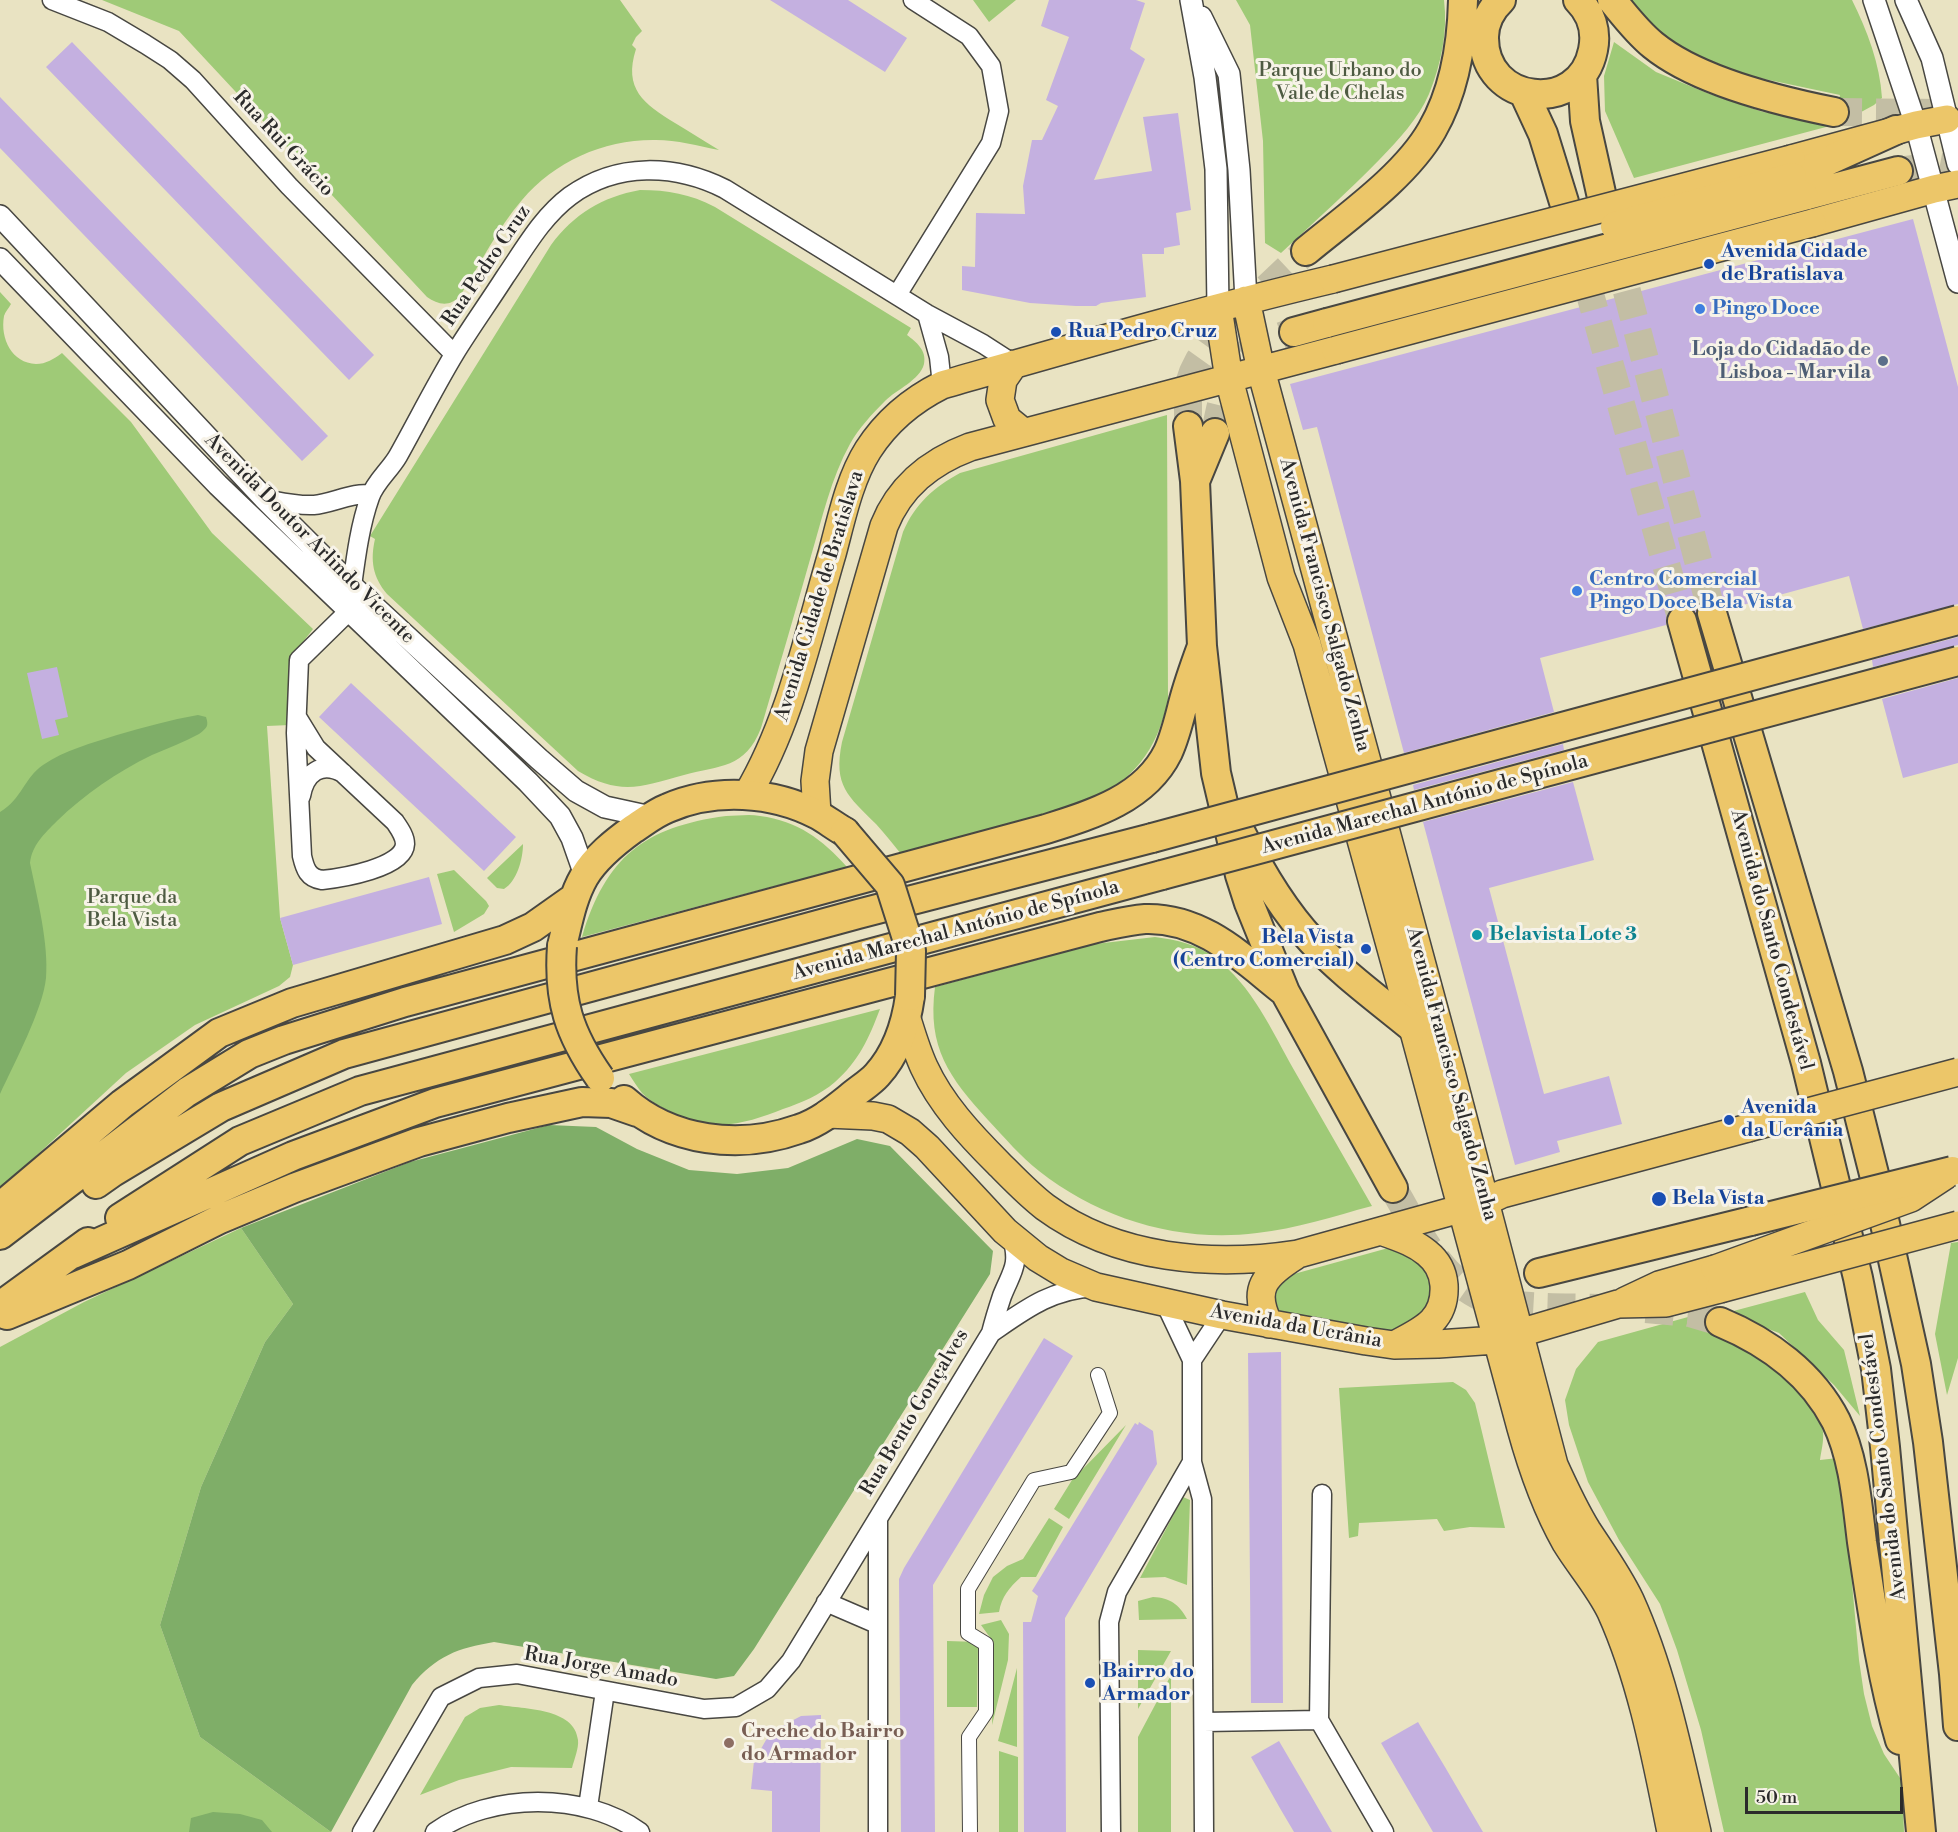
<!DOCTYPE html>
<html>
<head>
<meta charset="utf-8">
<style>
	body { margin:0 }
	#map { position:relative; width:1958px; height:1832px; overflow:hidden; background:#e9e3c2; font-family:"Libre Bodoni",serif }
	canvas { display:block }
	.scale { position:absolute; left:1745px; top:1787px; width:158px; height:27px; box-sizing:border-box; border:3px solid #2b2b2b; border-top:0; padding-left:8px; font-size:18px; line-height:21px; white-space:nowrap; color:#2b2b2b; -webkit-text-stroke:4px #f7f3e8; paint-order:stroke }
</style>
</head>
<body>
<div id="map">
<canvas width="1958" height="1832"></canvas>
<div class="scale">50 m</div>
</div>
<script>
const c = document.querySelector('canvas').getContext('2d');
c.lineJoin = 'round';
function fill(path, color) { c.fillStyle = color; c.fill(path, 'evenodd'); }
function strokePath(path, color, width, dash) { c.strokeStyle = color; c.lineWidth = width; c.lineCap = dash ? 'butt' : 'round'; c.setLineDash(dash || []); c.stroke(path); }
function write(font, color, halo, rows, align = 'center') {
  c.font = font + ' "Libre Bodoni",serif'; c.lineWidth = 6; c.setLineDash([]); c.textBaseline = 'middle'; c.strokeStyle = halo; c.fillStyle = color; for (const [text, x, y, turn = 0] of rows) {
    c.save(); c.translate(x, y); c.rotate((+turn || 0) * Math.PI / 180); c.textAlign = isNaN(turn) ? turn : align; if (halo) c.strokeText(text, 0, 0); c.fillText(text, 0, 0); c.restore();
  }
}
const green = new Path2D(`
	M102 0H620L642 31 636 37 632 45 636 49C623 89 644 104 675 123 690 132 704 141 719 150 698 146 677 140 656 140 605 139 555 161 522 200 498 228 480 264 460 296 450 307 438 305 427 297L179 31Z
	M973 0H1016L989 22Z
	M1236 0H1444C1448 32 1441 64 1429 94 1418 119 1399 139 1380 159 1348 192 1314 222 1281 253L1265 243 1263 141 1250 25Z
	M1626 0H1852C1867 30 1880 64 1882 98L1874 105 1841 123 1634 178 1605 111 1604 76 1614 42 1656 72 1707 93 1763 112 1832 121 1840 95 1736 73 1667 42Z
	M640 190C668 190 690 194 715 207L911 328 907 335C916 342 927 350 924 364 920 380 896 390 885 401 872 414 859 428 850 444 831 478 822 519 811 556 795 613 778 670 761 728 745 769 720 765 684 775 641 787 620 796 578 771L387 594C373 577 370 561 375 539L370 536 551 245C574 214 602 197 640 190Z
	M0 292 11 304C9 308 5 312 4 316 0 339 12 363 36 364 46 364 54 359 62 353L131 422 212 533 313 629 292 656 290 725 267 726 280 918 293 965 290 977 279 986 195 1025 126 1073 0 1189Z
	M1167 415 1168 699C1157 752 1133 780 1085 804L901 854C893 844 885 834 876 824 848 796 833 786 842 742L903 532C915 504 934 487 960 473Z
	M726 816C737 816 749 814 760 816 798 821 822 839 847 867L582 937C606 857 644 827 726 816Z
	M523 844C523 859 517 881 504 889L497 888 487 878Z
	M454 870 486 901 489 906 484 914 454 932 437 874Z
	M1155 937C1177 940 1197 944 1215 958 1252 985 1272 1031 1294 1070 1320 1115 1346 1161 1372 1206 1334 1216 1296 1229 1257 1233 1179 1243 1100 1219 1039 1171 1020 1156 1005 1138 988 1120 949 1077 927 1048 935 987L1095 944Z
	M880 1009C869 1038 859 1061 835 1082 820 1095 801 1103 783 1109 763 1117 742 1124 721 1125 697 1125 659 1110 642 1093 637 1087 633 1080 629 1074Z
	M241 1228 293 1304 265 1342 201 1487 160 1625 200 1737 331 1832H0V1347L84 1302Z
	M1958 1242V1358L1947 1395 1935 1334 1951 1243Z
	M1392 1247 1431 1265V1312L1398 1332 1284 1313 1277 1310 1270 1289 1283 1277Z
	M1805 1292 1818 1320 1844 1350 1860 1416 1834 1385 1779 1333 1726 1313Z
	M1706 1312 1716 1314 1709 1333C1750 1348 1789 1373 1812 1411 1816 1417 1822 1425 1823 1432 1824 1441 1821 1452 1820 1460L1838 1458 1847 1528 1859 1660 1864 1694 1872 1726 1884 1754 1902 1781 1904 1832H1724L1701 1730 1677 1650 1660 1604 1619 1540 1588 1482 1569 1425 1565 1400 1576 1369 1598 1342Z
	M1453 1382 1466 1390 1475 1403 1505 1528 1470 1527 1444 1531 1437 1519 1359 1523 1358 1536 1349 1538 1339 1388Z
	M1126 1425 1069 1519 1054 1509 1072 1480Z
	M1183 1497 1190 1500 1187 1585 1165 1577 1140 1578Z
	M1049 1518 1063 1527 1036 1577H1021C1009 1588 1002 1596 999 1612L979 1614 984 1595 993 1577 1007 1566 1023 1559Z
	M1153 1597C1170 1598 1179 1604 1187 1619L1139 1620 1138 1601Z
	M1001 1620 1009 1634 1008 1660 992 1725 994 1643 981 1625Z
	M947 1641 978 1642 977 1707H947Z
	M1138 1650 1171 1651 1138 1709Z
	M1017 1668V1747L998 1741Z
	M1171 1675V1832H1138V1737Z
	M499 1705C524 1709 575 1708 578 1740 579 1748 574 1760 572 1768L511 1767 459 1780 420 1795 465 1717 480 1708Z
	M999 1751 1018 1757V1832H999Z`);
const forest = new Path2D(`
	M198 715 206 717C209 726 207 728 199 734 184 742 168 748 152 755 117 772 85 794 57 821 44 834 32 845 30 863 37 897 49 944 46 978 43 1009 14 1064 0 1094V812C22 799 24 778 43 765 65 750 92 743 117 735 144 727 170 720 198 715Z
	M549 1125 596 1127 637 1149 689 1170 737 1174 788 1168 857 1139 890 1146 993 1251 990 1274 754 1649 734 1676 716 1679 494 1642C458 1648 436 1656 412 1685L331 1832 200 1737 160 1625 201 1487 265 1342 293 1304 241 1228 410 1162Z
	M213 1812 240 1814 262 1820 272 1832H189L191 1818Z`);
const building = new Path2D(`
	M770 0H848L907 38 885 72Z
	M1049 0H1136L1145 3 1130 49 1145 59 1094 180 1152 171 1143 117 1178 113 1191 210 1176 213 1180 245 1164 248V254H1142L1146 297 1101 303 1096 306H1076L1030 303 962 290V266L975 267 976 213 1025 214 1023 186 1032 140H1042L1058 106 1046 100 1069 37 1041 26Z
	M72 42 374 355 349 380 46 67Z
	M0 97 328 436 302 461 0 148Z
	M1913 219 1958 387V604L1863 629 1849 576 1728 609 1723 601 1715 597H1707L1700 601 1696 609V613L1693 609 1687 605H1678L1670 610 1666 616V625L1540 658 1554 712 1404 753 1317 427 1303 430 1290 384Z
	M1958 637V645L1873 667 1872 660Z
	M57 667 68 717 55 720 59 735 42 739 27 673Z
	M1958 678V763L1903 778 1882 699Z
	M351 683 516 837 484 871 319 717Z
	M1563 744 1564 750 1414 790 1413 785Z
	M1573 782 1594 860 1489 888 1544 1094 1609 1076 1622 1124 1557 1141 1560 1152 1515 1165 1423 822Z
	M429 877 442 924 293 965 280 918Z
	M1044 1338 1073 1356 933 1585 935 1832H901L899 1579 904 1568Z
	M1281 1352 1283 1703H1251L1248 1353Z
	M1139 1422 1153 1431 1157 1464 1065 1618 1066 1832H1024L1023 1622H1031L1038 1596 1032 1591 1135 1423 1138 1425Z
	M821 1715 820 1832H772V1791L751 1789 754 1761 766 1740 782 1726 801 1716Z
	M1418 1722 1445 1767 1483 1832H1433L1381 1743Z
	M1279 1741 1310 1794 1332 1832H1294L1281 1810 1251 1757Z`);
const trunkTunnel = new Path2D(`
	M1834 112 1938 113
	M1898 171 1937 166 1958 170
	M1564 202 1682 621
	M1616 250 1712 613
	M1188 426V387L1193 372 1199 360 1217 335 1306 251
	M1215 433C1221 404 1227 365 1254 348 1266 341 1280 336 1294 332
	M1393 1188C1418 1230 1441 1283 1490 1301 1495 1303 1502 1303 1508 1304 1538 1308 1569 1307 1600 1308
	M1646 1309 1690 1313 1720 1322`);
const pedestrian = new Path2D(`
	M970 1832 969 1737 986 1712V1644L968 1633V1589L1034 1480 1071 1472 1110 1413 1098 1375`);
const minor = new Path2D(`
	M52 0 108 22 145 44 170 60 193 80 289 186 454 354
	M897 295 991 143 999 111 991 66 969 36 913 0
	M927 314 939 357 942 385
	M265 499C281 502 297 506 314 505 331 504 356 491 370 495
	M352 586C356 556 360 525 370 497 375 482 390 470 398 456 417 422 435 386 455 353 471 327 489 302 505 277 525 248 542 217 570 196 617 162 675 164 725 189L927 314 983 344 1014 364
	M297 717 316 748 395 822C399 828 405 836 405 844 404 868 341 878 322 880 308 878 305 869 302 856L296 733 299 660 349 611
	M301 796C305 773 321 761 343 773
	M1165 1303 1192 1360V1462L1202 1499 1204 1832
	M991 1333C1026 1309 1050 1290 1094 1287
	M1192 1360 1222 1315
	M1322 1494 1319 1720 1384 1832
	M826 1602 877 1624
	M1204 1722 1319 1720
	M588 1807 605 1691
	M362 1832 441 1697 479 1678 517 1674 704 1709 736 1707 767 1689 791 1661 991 1333C994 1321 998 1308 1002 1296 1012 1271 1020 1266 1012 1237
	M435 1832C491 1792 585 1792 640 1832
	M878 1832V1518
	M1111 1832 1109 1622 1117 1592 1192 1462`);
const tertiary = new Path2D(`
	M1191 0 1205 77 1216 169 1218 308
	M1874 0 1916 125 1958 282
	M1906 0 1932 58 1958 164
	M1201 17 1229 74 1239 170 1246 300
	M0 216 265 499 352 586 539 759 576 791 605 807 651 817
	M0 259 218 485 528 782 560 816 572 838 585 875`);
const primary = new Path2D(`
	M1791 159 1916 125 1947 119
	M1812 223 1934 189 1958 184
	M1246 300 1261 370 1451 1072 1554 1465C1564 1487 1574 1509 1587 1530 1602 1553 1618 1575 1630 1600 1663 1673 1679 1754 1697 1832
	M1218 308 1229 379 1281 577 1307 644 1413 1028 1521 1428C1532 1468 1545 1506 1566 1543 1580 1566 1599 1587 1611 1612 1642 1681 1656 1758 1671 1832
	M1014 364 1003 380 1000 400 1007 419 1023 432
	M747 795C791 721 808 635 832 554 841 521 849 480 868 450 886 422 912 400 942 385 1072 348 1202 310 1333 279
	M817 814 815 781 819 751 884 526C900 486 930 462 970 447L1336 350
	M907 1019C912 1035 917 1052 924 1067 941 1104 970 1135 998 1163 1013 1178 1028 1194 1045 1207 1117 1260 1213 1267 1298 1254L1485 1202 1502 1194 1748 1128
	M827 1114 873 1116 888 1119 910 1132 927 1147 1005 1231 1038 1258 1061 1272 1096 1287 1222 1315 1366 1341 1394 1345 1438 1344 1496 1340 1618 1304 1666 1303 1720 1289
	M1381 1231C1397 1237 1414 1242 1427 1253 1437 1261 1443 1272 1444 1285 1446 1320 1423 1330 1396 1344
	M1625 1301 1659 1285 1715 1269
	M1269 1324C1251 1289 1265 1275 1295 1256`);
const trunk = new Path2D(`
	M1501 0C1491 9 1484 23 1484 37 1483 105 1580 116 1593 50 1597 31 1591 13 1578 0
	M1612 0C1625 16 1637 32 1653 45 1697 81 1779 101 1834 112
	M1582 75 1585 121 1601 193
	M1524 93 1543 134 1564 202
	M1792 177 1896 130
	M1804 196 1898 171
	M1306 251C1347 217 1406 176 1432 130 1454 92 1462 43 1463 0
	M1294 332 1327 323
	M1188 426 1195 481 1202 646 1216 773 1240 875 1249 903 1285 992 1393 1188
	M1196 479 1215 433
	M1712 613 1848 1071 1874 1174 1916 1364 1928 1442 1954 1674 1958 1726
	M1682 621 1806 1063 1858 1278 1876 1369 1885 1447 1921 1832
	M1241 833C1260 871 1282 909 1312 941 1342 973 1379 1000 1413 1028
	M562 946C568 922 572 898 584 877 596 857 615 842 633 829 644 822 655 813 668 808 714 788 773 791 818 815 827 820 836 827 845 832
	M624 1100C671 1142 740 1150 799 1129 818 1123 834 1110 849 1098 858 1090 870 1083 877 1075 897 1053 906 1025 910 996
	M96 1184 113 1172 221 1107 344 1054 858 914 1152 838
	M0 1207 122 1104 219 1033 292 1003 505 940 533 927 574 898
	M120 1218 240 1141 360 1091 1162 875
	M0 1235 187 1092 249 1054 284 1040 405 1002 1046 829C1091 815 1145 799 1168 752 1175 737 1179 720 1183 704 1188 684 1195 665 1202 646
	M73 1254 293 1156 435 1103 1100 927C1114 924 1130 920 1145 919 1203 917 1243 959 1285 992
	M1539 1273 1751 1221
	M0 1306 88 1242
	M7 1315 128 1265 220 1219 294 1188 419 1142 508 1118 582 1102 611 1103 637 1112
	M1720 1322C1768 1342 1812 1374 1836 1421 1854 1458 1857 1502 1862 1542 1872 1608 1881 1675 1900 1740`);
const primaryBridge = new Path2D(`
	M1333 279 1791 159
	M1336 350 1812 223
	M1748 1128 1958 1072
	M1715 1269 1911 1198 1946 1175
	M1720 1289 1958 1225`);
const trunkBridge = new Path2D(`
	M1615 226 1792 177
	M1327 323 1804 196
	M845 832 890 885 911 951 910 996
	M1152 838 1958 620
	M1162 875 1958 661
	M562 946C558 1000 569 1034 600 1078
	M1751 1221 1952 1171`);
const markers = [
	[1709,264,6,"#1a4fb4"],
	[1700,309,6,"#3f7fe0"],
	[1056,332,6,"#1a4fb4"],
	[1883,361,6,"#5c6f8a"],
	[1577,591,6,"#3f7fe0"],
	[1477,935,6,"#0f9aa8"],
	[1366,949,6,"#1a4fb4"],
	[1729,1120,6,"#1a4fb4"],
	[1659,1199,8,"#1a4fb4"],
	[1090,1683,6,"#1a4fb4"],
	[729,1743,6,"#8d6e63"]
];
const parkNames = [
	["Parque Urbano do",1340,71],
	["Vale de Chelas",1340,94],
	["Parque da",132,898],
	["Bela Vista",132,921]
];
const streetNames = [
	["Rua Rui Grácio",283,144,47],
	["Rua Pedro Cruz",487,266,-56],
	["Avenida Doutor Arlindo Vicente",309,539,45],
	["Avenida Cidade de Bratislava",820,596,-73],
	["Avenida Francisco Salgado Zenha",1324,605,75],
	["Avenida Marechal António de Spínola",1425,805,-15],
	["Avenida Marechal António de Spínola",956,931,-15],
	["Avenida do Santo Condestável",1771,940,75],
	["Avenida Francisco Salgado Zenha",1451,1074,75],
	["Avenida da Ucrânia",1296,1327,10],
	["Rua Bento Gonçalves",915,1413,-59],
	["Avenida do Santo Condestável",1884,1467,-97],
	["Rua Jorge Amado",601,1668,10]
];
const transitNames = [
	["Avenida Cidade",1721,252],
	["de Bratislava",1721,275],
	["Rua Pedro Cruz",1068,332],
	["Bela Vista",1354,938,"right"],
	["(Centro Comercial)",1354,961,"right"],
	["Avenida",1741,1108],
	["da Ucrânia",1741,1131],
	["Bela Vista",1672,1199],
	["Bairro do",1102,1672],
	["Armador",1102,1695]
];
const shopNames = [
	["Pingo Doce",1712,309],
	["Centro Comercial",1589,580],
	["Pingo Doce Bela Vista",1589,603]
];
const serviceNames = [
	["Loja do Cidadão de",1871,350],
	["Lisboa - Marvila",1871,373]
];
const cultureNames = [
	["Belavista Lote 3",1489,935]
];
const educationNames = [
	["Creche do Bairro",741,1732],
	["do Armador",741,1755]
];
fill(green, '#9fca77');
fill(forest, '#7fae68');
fill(building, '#c4b0e0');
strokePath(trunkTunnel, '#c3bea4', 28, [28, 14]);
strokePath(pedestrian, '#484742', 16);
strokePath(minor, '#484742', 21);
strokePath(tertiary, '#484742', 24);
strokePath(primary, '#484742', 30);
strokePath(trunk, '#484742', 32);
strokePath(pedestrian, '#fff', 14);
strokePath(minor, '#fff', 18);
strokePath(tertiary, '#fff', 21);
strokePath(primary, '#ecc669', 27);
strokePath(trunk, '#ecc669', 28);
strokePath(primaryBridge, '#484742', 30, []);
strokePath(trunkBridge, '#484742', 32, []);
strokePath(primaryBridge, '#ecc669', 27);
strokePath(trunkBridge, '#ecc669', 28);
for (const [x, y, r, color] of markers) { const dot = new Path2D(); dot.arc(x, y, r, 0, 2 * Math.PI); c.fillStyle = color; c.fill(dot); strokePath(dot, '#f7f3e8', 2); }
write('20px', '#4e5b42', '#f7f3e8', parkNames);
write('20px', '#2b2b2b', '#f7f3e8', streetNames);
write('bold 20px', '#164399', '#f7f3e8', transitNames, 'left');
write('bold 20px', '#366cbe', '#f7f3e8', shopNames, 'left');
write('bold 20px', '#4e5e75', '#f7f3e8', serviceNames, 'right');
write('bold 20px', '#0d838f', '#f7f3e8', cultureNames, 'left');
write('bold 20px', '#785e54', '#f7f3e8', educationNames, 'left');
</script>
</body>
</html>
